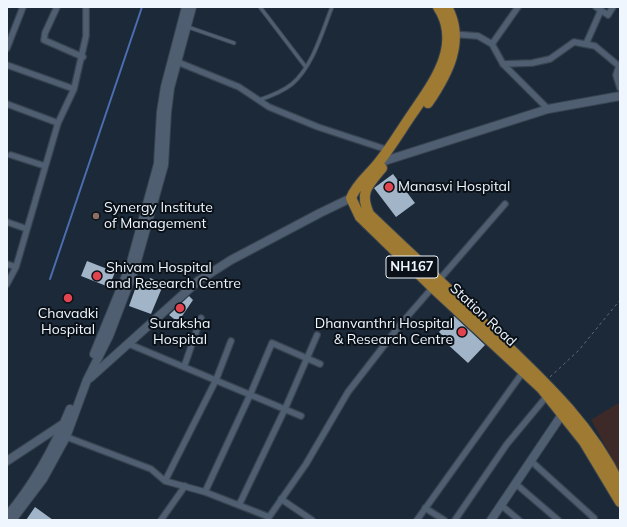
<!DOCTYPE html>
<html>
<head>
<meta charset="utf-8">
<style>
	body { margin:0 }
	#map { position:relative; width:627px; height:527px; overflow:hidden; background:#1b2939; font-family:Mulish,sans-serif }
	canvas { display:block }
	.frame { position:absolute; inset:0; border:8px solid #eff6fe; pointer-events:none }
</style>
</head>
<body>
<div id="map">
<canvas width="627" height="527"></canvas>
<div class="frame"></div>
</div>
<script>
const c = document.querySelector('canvas').getContext('2d');
c.lineJoin = 'round';
function fill(path, color) { c.fillStyle = color; c.fill(path, 'evenodd'); }
function strokePath(path, color, width, dash) { c.strokeStyle = color; c.lineWidth = width; c.lineCap = dash ? 'butt' : 'round'; c.setLineDash(dash || []); c.stroke(path); }
function write(font, color, halo, rows, align = 'center') {
  c.font = font + ' Mulish,sans-serif'; c.lineWidth = 4; c.setLineDash([]); c.textBaseline = 'middle'; c.strokeStyle = halo; c.fillStyle = color; for (const [text, x, y, turn = 0] of rows) {
    c.save(); c.translate(x, y); c.rotate((+turn || 0) * Math.PI / 180); c.textAlign = isNaN(turn) ? turn : align; if (halo) c.strokeText(text, 0, 0); c.fillText(text, 0, 0); c.restore();
  }
}
const industrial = new Path2D(`
	M620 402V473L591 420Z`);
const stream = new Path2D(`
	M50 279 142 7`);
const building = new Path2D(`
	M393 174 415 203 396 217 374 188Z
	M87 261 115 272 109 287 81 276Z
	M150 278 164 283 151 314 129 306 138 281 148 284Z
	M189 296 193 300 178 322 169 315Z
	M454 316 485 345 468 363 445 342 447 340 439 332Z
	M35 507 53 520H26Z`);
const path = new Path2D(`
	M550 377 579 350 620 300`);
const lane = new Path2D(`
	M260 7 305 66
	M188 27 234 43
	M259 100C271 96 282 92 292 84 313 66 322 32 332 7`);
const street = new Path2D(`
	M57 7 45 33 44 40 83 57
	M596 7 608 15 613 7
	M452 34 478 36 492 44 503 64 548 109
	M492 44 518 7
	M586 44 601 10
	M7 48 23 7
	M175 61 239 87 269 107 318 127 388 150
	M503 64 532 63 550 59 574 42 595 46 619 66 616 75 620 88
	M7 65 74 89
	M7 104 58 123
	M11 155 45 166
	M7 222 27 229
	M7 264 16 267
	M7 284 16 267 58 123 74 89 86 36V7
	M129 344 301 416
	M184 367 201 318
	M64 436 151 469 165 481 205 492 269 517
	M531 461 594 518
	M165 481 216 380 231 341
	M516 484 558 520
	M205 492 250 395 272 343 320 364
	M281 499 312 520
	M239 505 285 409 317 335
	M502 506 519 520
	M425 508 444 520
	M161 520 185 486
	M267 520 306 464 348 392 400 325 505 204
	M417 520 523 372
	M455 520 507 444 547 396`);
const secondary = new Path2D(`
	M378 163 548 109 620 96
	M94 354 130 266 158 164 161 112 165 87 186 7
	M90 378 198 281 231 260 320 213 351 198
	M7 461 63 424
	M7 516C34 484 54 448 70 409
	M12 520 43 479 66 437 87 380 109 336 135 268 164 165 167 112 170 88 192 7
	M491 520 565 410`);
const highway = new Path2D(`
	M438 7C463 45 433 83 412 114 401 130 391 147 379 162 370 174 357 183 351 198L360 217 432 287 541 388 584 442 620 502
	M428 103C447 75 466 41 447 7
	M382 168C368 185 359 192 369 214 412 255 455 295 497 336 544 381 591 424 620 485`);
const markers = [
	[389,187,5,"#e0444e"],
	[96,216,4,"#8d6e63"],
	[97,276,5,"#e0444e"],
	[68,298,5,"#e0444e"],
	[180,308,5,"#e0444e"],
	[462,332,5,"#e0444e"]
];
const shields = [
	[412,267,52]
];
const shieldNames = [
	["NH167",412,267]
];
const poiNames = [
	["Manasvi Hospital",398,187],
	["Synergy Institute",104,208],
	["of Management",104,224],
	["Shivam Hospital",106,268],
	["and Research Centre",106,284],
	["Chavadki",68,314,"center"],
	["Hospital",68,330,"center"],
	["Suraksha",180,324,"center"],
	["Hospital",180,340,"center"],
	["Dhanvanthri Hospital",453,324,"right"],
	["& Research Centre",453,340,"right"]
];
const streetNames = [
	["Station Road",483,315,43]
];
fill(industrial, '#3d2928');
strokePath(stream, '#4c6eaf', 2);
fill(building, '#a2b4c8');
strokePath(lane, '#384350', 5);
strokePath(street, '#384350', 8);
strokePath(secondary, '#384350', 10);
strokePath(highway, '#384350', 12);
strokePath(path, '#5f6a78', 1, [3, 3]);
strokePath(lane, '#4f5f71', 3);
strokePath(street, '#4f5f71', 5.5);
strokePath(secondary, '#4f5f71', 8);
strokePath(highway, '#9f7a32', 10);
for (const [x, y, r, color] of markers) { const dot = new Path2D(); dot.arc(x, y, r, 0, 2 * Math.PI); c.fillStyle = color; c.fill(dot); strokePath(dot, '#0b1118', 1.5); }
for (const [x, y, w] of shields) { const box = new Path2D(); box.roundRect(x - w / 2, y - 11, w, 22, 3); c.fillStyle = '#0b1118'; c.fill(box); strokePath(box, '#eff6fe', 1); }
write('bold 13px', '#eff6fe', null, shieldNames);
write('14px', '#eff6fe', '#0b1118', poiNames, 'left');
write('14px', '#eff6fe', '#0b1118', streetNames);
</script>
</body>
</html>
